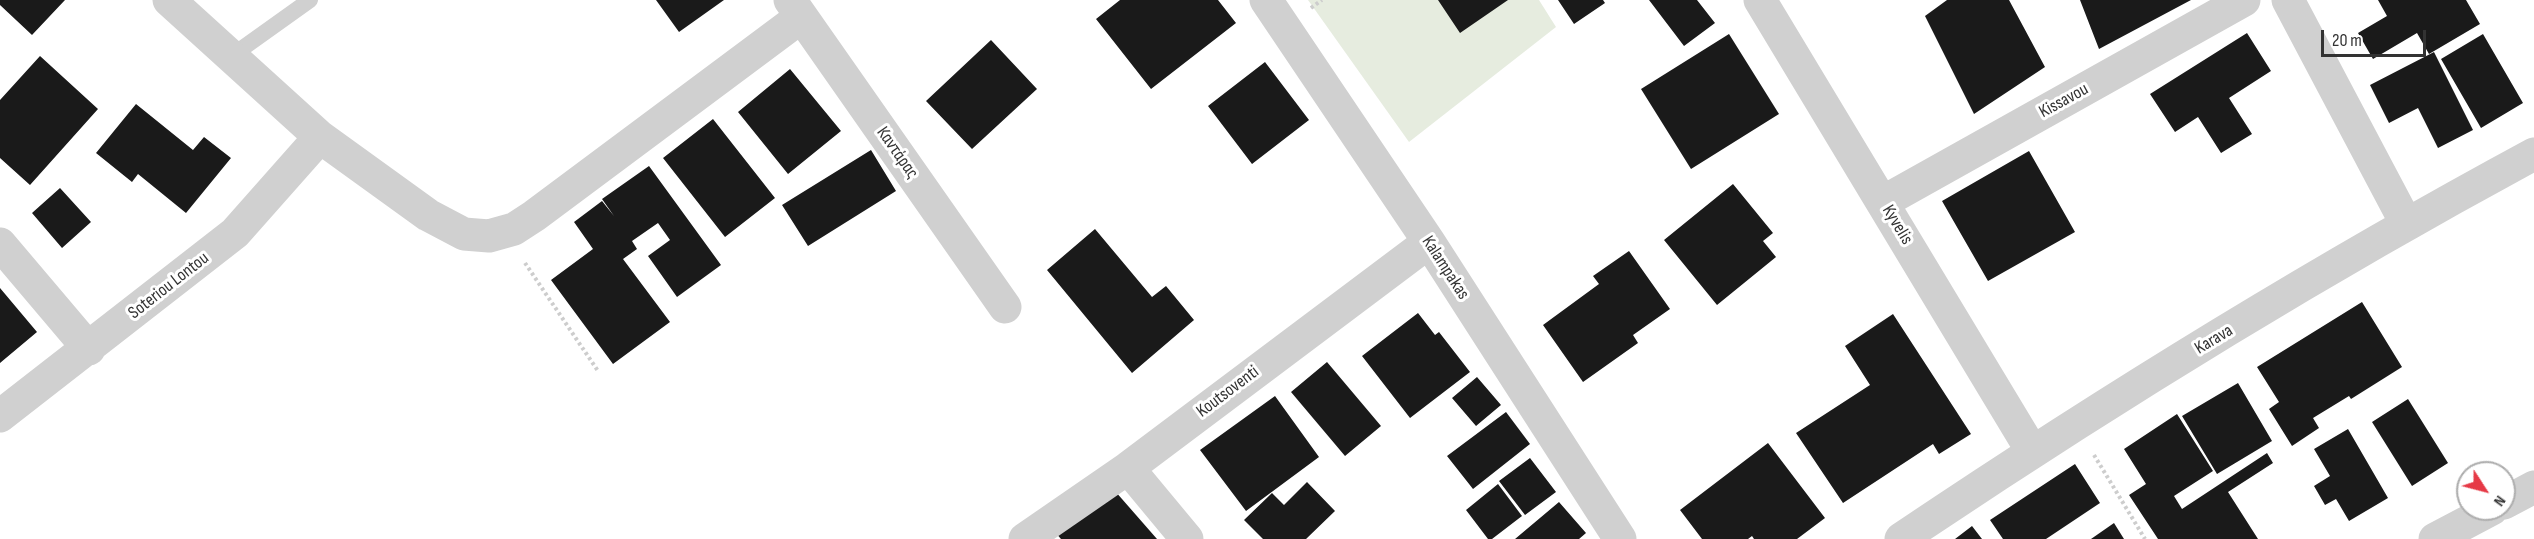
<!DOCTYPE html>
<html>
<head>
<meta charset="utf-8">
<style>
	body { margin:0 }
	#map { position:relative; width:2534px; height:539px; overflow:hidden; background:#fff; font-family:"Sofia Sans Condensed",sans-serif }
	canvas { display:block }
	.north { position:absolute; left:2456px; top:461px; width:60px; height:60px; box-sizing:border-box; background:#fff; border:2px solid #adadad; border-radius:50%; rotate:126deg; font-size:16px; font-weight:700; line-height:24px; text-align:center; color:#333 }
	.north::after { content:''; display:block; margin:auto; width:21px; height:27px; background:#e63946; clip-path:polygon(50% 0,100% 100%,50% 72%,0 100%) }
	.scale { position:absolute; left:2321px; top:30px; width:105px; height:27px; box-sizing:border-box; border:3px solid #333; border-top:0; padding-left:8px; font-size:18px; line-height:21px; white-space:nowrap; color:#333; -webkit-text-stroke:4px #fff; paint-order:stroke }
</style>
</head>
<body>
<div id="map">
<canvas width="2534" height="539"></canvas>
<div class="north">N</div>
<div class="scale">20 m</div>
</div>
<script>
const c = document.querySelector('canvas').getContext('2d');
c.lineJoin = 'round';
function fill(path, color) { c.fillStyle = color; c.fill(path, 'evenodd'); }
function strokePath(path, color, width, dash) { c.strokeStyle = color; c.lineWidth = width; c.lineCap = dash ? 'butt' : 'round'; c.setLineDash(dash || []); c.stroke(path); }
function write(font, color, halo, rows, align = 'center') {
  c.font = font + ' "Sofia Sans Condensed",sans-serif'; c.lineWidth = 6; c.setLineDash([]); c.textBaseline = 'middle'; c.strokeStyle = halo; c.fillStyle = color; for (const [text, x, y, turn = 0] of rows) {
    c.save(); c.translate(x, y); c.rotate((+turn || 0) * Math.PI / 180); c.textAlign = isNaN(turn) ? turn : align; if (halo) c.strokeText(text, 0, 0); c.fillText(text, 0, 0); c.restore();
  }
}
const green = new Path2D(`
	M1308 0H1539L1556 27 1409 142Z`);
const building = new Path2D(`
	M0 0H65L32 35 0 5Z
	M656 0H724L679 32Z
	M1120 0H1218L1236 23 1151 89 1096 19Z
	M1438 0H1508L1460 33Z
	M1558 0H1603L1605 3 1574 24Z
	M1649 0H1697L1715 23 1684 46Z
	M1947 0H2009L2045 67 1974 114 1925 16Z
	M2080 0H2191L2099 49Z
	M2378 0H2466L2480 24 2429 54 2417 33 2373 59 2358 33 2387 16Z
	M2247 33 2271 71 2229 98 2252 134 2221 153 2198 117 2175 132 2150 94Z
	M1729 34 1779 114 1691 169 1641 89Z
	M2483 34 2523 103 2481 128 2441 59Z
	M991 40 1037 89 972 149 926 101Z
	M2434 52 2473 130 2438 148 2418 108 2389 123 2370 85Z
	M40 56 98 109 30 185 0 158V100Z
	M1265 62 1309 120 1252 164 1208 106Z
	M790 69 841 131 788 174 738 112Z
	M136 104 193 150 204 137 231 158 186 213 138 174 132 182 96 153Z
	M713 119 775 198 725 237 663 158Z
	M871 150 896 191 808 246 782 205Z
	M2029 151 2075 232 1988 281 1942 201Z
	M649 166 721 265 677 297 648 256 670 240 658 223 632 241 637 249 623 259 670 322 613 364 551 280 593 249 574 222 602 201 614 216 602 199Z
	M1733 184 1773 233 1763 241 1776 257 1717 305 1664 240Z
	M60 188 91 222 62 248 32 213Z
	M1095 229 1152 297 1166 286 1194 320 1132 373 1047 270Z
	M1629 251 1670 309 1633 335 1638 343 1583 382 1543 325 1599 284 1593 276Z
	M0 288 37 332 0 363Z
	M2362 302 2402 367 2351 399 2349 396 2313 418 2319 428 2292 446 2269 409 2279 402 2257 367Z
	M1418 313 1435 335 1439 332 1470 372 1410 418 1362 356Z
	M1893 314 1971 434 1939 454 1933 444 1843 503 1796 433 1870 385 1845 346Z
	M1327 362 1381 426 1345 456 1291 392Z
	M1477 377 1501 405 1476 426 1452 398Z
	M2238 383 2272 441 2217 474 2182 416Z
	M1275 396 1319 457 1246 511 1200 450Z
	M2408 399 2448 463 2412 486 2372 422Z
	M1506 412 1530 444 1473 489 1447 456Z
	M2177 414 2213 471 2174 496 2182 509 2267 453 2273 463 2228 492 2258 539H2158L2129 495 2146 484 2124 449Z
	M2348 429 2388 498 2349 521 2336 499 2325 505 2314 486 2330 476 2314 449Z
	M1768 443 1825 518 1797 539H1754L1752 536 1748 539H1702L1680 510Z
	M1530 458 1556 492 1525 515 1499 481Z
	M2075 464 2100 503 2046 539H2003L1990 520Z
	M1307 482 1335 511 1306 539H1263L1244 520 1272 493 1284 505Z
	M1108 483 1157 539H1061L1054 531Z
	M1498 484 1522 516 1492 539H1488L1466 510Z
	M1559 502 1586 533 1579 539H1515Z
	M2114 523 2124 539H2091Z
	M1972 526 1982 539H1955Z`);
const path = new Path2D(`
	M1311 8 1322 0
	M525 263 598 371
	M2094 455 2145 539`);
const service = new Path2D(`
	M233 55 310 0`);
const minor = new Path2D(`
	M169 0 320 137 428 215 464 234 489 236 514 229 534 216 801 17
	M790 0 1005 307
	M1266 0 1429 242 1620 539
	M1760 0 2032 451
	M2288 0 2406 223
	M1883 202 2244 0
	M0 244 89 349
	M0 416 235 233 320 137
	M1128 468 1187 539
	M2504 503 2534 487
	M1025 539 1128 468 1429 242
	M1901 539C2106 401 2317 271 2534 154
	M2435 539 2492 509`);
const streetNames = [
	["Kissavou",2064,101,-29],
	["Καντάρας",897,153,55],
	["Kyvelis",1897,225,59],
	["Kalampakas",1445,268,57],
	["Soteriou Lontou",169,286,-38],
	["Karava",2214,340,-31],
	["Koutsoventi",1228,392,-37]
];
fill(green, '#e6ecdf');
fill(building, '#1a1a1a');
strokePath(path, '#cdcdcd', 4, [3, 3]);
strokePath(service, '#d0d0d0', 16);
strokePath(minor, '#d0d0d0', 33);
write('18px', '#333', '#fff', streetNames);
</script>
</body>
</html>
